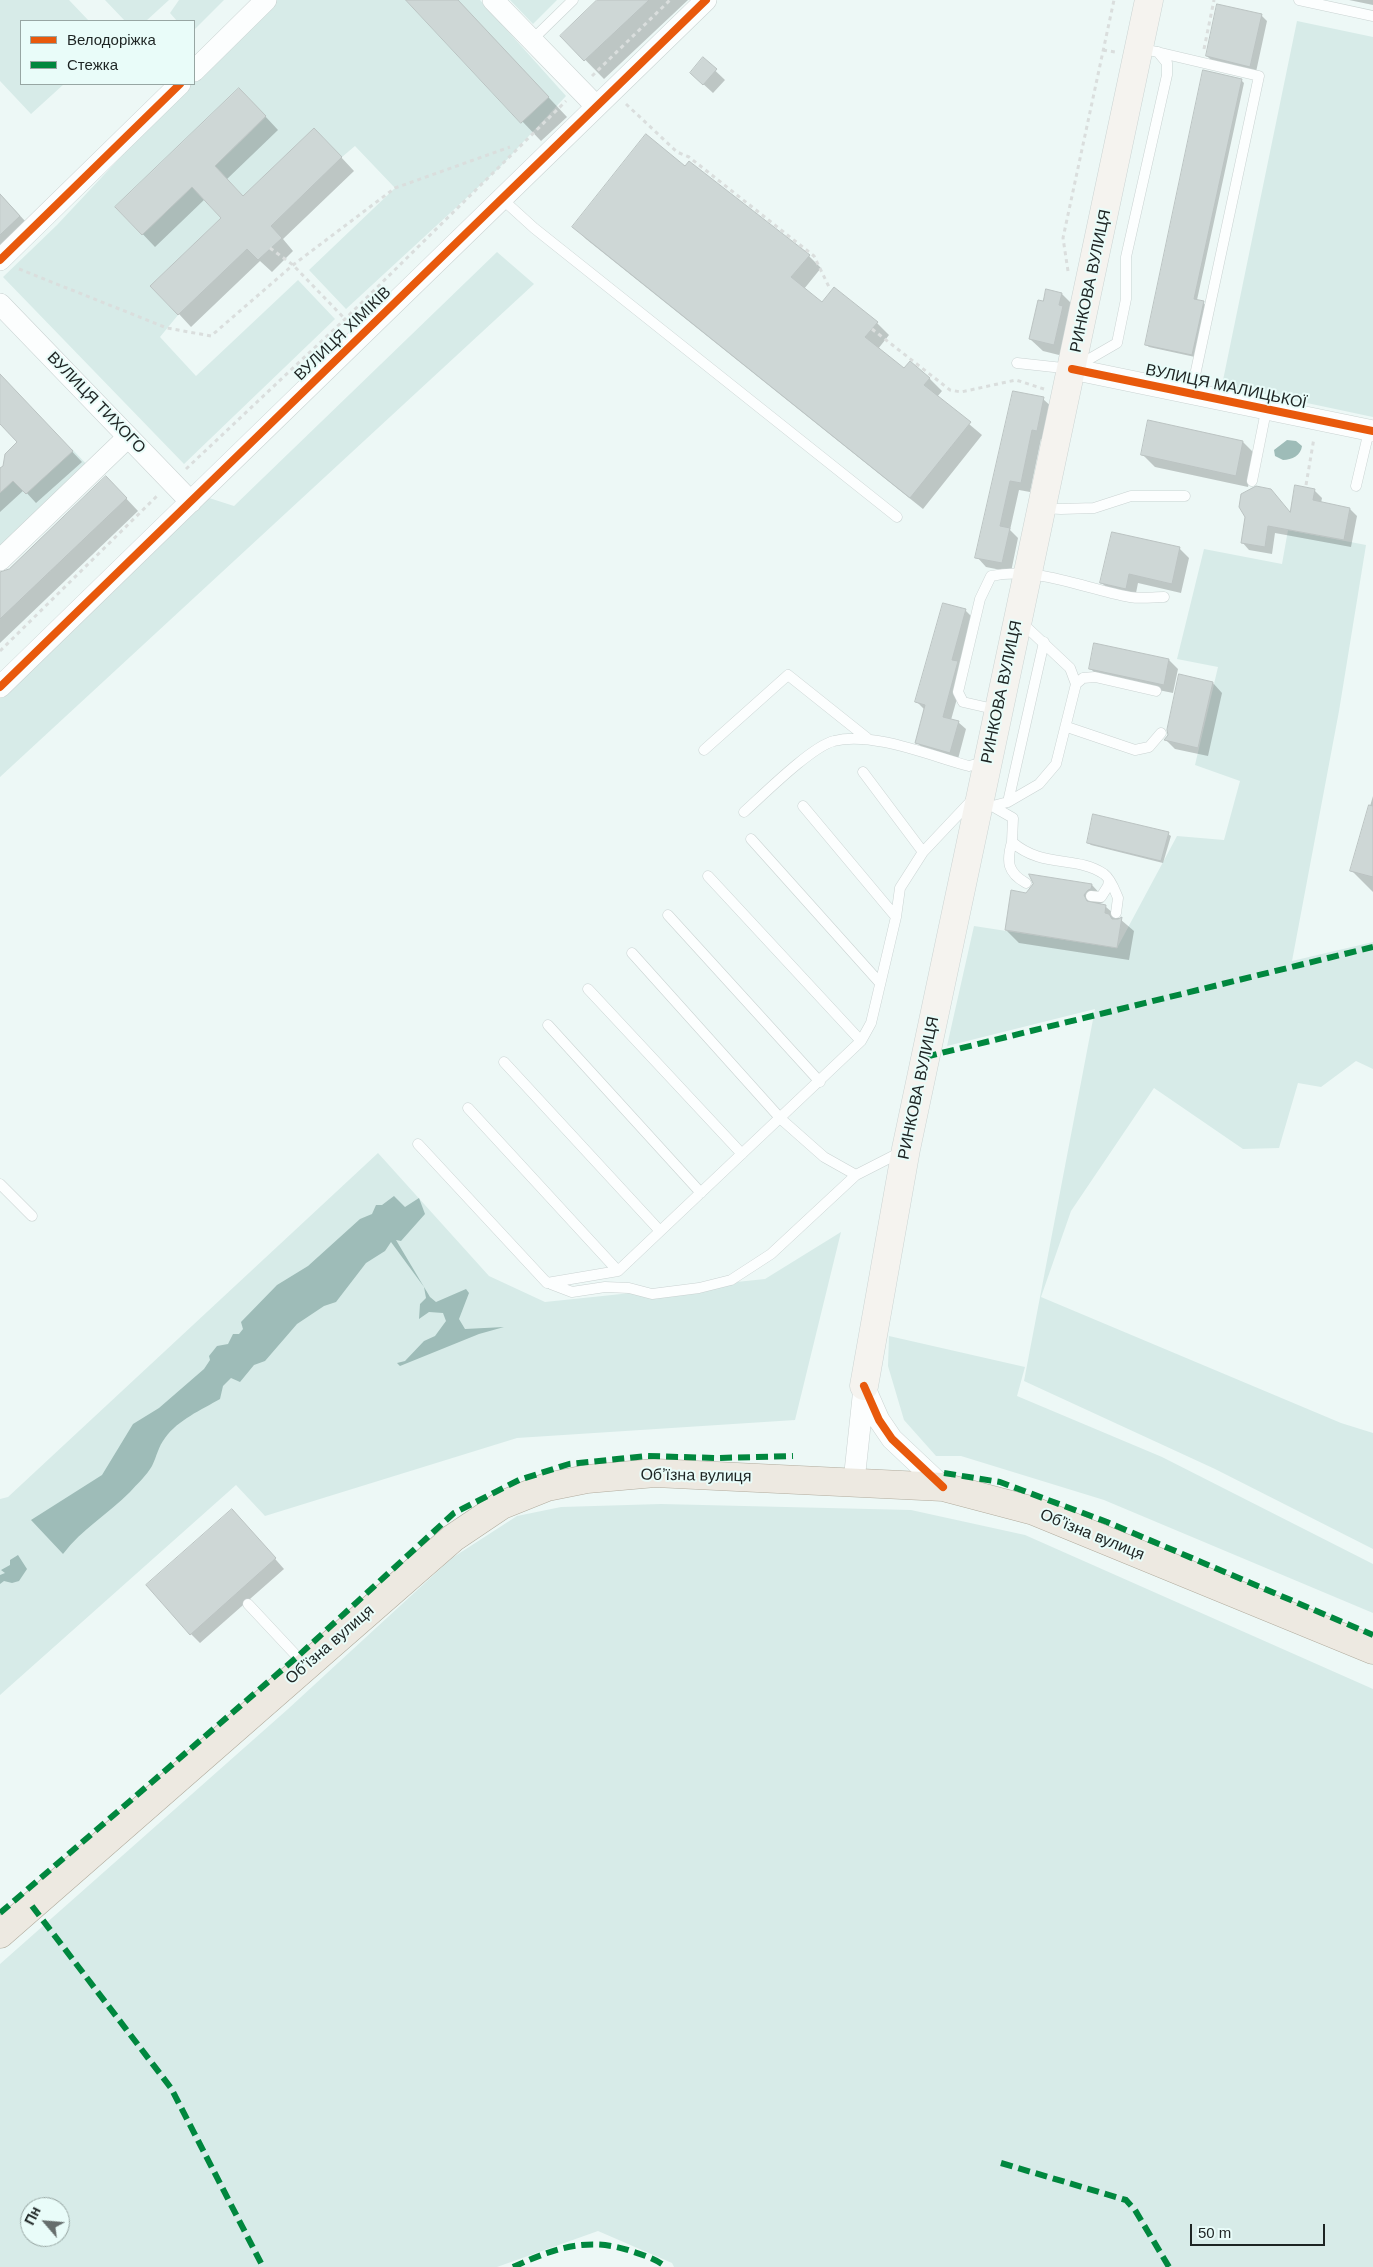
<!DOCTYPE html>
<html>
<head>
<meta charset="utf-8">
<style>
	body { margin:0 }
	#map { position:relative; width:1373px; height:2267px; overflow:hidden; background:#edf8f6; font-family:Arial,sans-serif }
	canvas { display:block }
	.legend { position:absolute; left:20px; top:20px; width:175px; height:65px; box-sizing:border-box; background:#e9fcf9; border:1px solid #97a6a3; margin:0; padding:6px 9px; list-style:none; font-size:15px; color:#1d2423 }
	.legend li { display:flex; align-items:center; gap:10px; height:25px }
	.legend b { width:25px; border:1px solid #97a6a3 }
	.north { position:absolute; left:20px; top:2197px; width:50px; height:50px; box-sizing:border-box; background:#e9fcf9; border:1px solid #97a6a3; border-radius:50%; rotate:297deg; font-size:14px; font-weight:700; line-height:20px; text-align:center; color:#1d2423 }
	.north::after { content:''; display:block; margin:auto; width:18px; height:22px; background:#666e6d; clip-path:polygon(50% 0,100% 100%,50% 72%,0 100%) }
	.scale { position:absolute; left:1190px; top:2224px; width:135px; height:22px; box-sizing:border-box; border:2px solid #1d2423; border-top:0; padding-left:6px; font-size:15px; line-height:18px; white-space:nowrap; color:#1d2423; -webkit-text-stroke:4px #e9fcf9; paint-order:stroke }
</style>
</head>
<body>
<div id="map">
<canvas width="1373" height="2267"></canvas>
<ul class="legend">
<li><b style="height:6px;background:#e8590c"></b>Велодоріжка</li>
<li><b style="height:6px;background:#00873e"></b>Стежка</li>
</ul>
<div class="north">Пн</div>
<div class="scale">50 m</div>
</div>
<script>
const c = document.querySelector('canvas').getContext('2d');
c.lineJoin = 'round';
function fill(path, color) { c.fillStyle = color; c.fill(path, 'evenodd'); }
function strokePath(path, color, width, dash) { c.strokeStyle = color; c.lineWidth = width; c.lineCap = dash ? 'butt' : 'round'; c.setLineDash(dash || []); c.stroke(path); }
function write(font, color, halo, rows, align = 'center') {
  c.font = font + ' Arial,sans-serif'; c.lineWidth = 4; c.setLineDash([]); c.textBaseline = 'middle'; c.strokeStyle = halo; c.fillStyle = color; for (const [text, x, y, turn = 0] of rows) {
    c.save(); c.translate(x, y); c.rotate((+turn || 0) * Math.PI / 180); c.textAlign = isNaN(turn) ? turn : align; if (halo) c.strokeText(text, 0, 0); c.fillText(text, 0, 0); c.restore();
  }
}
const green = new Path2D(`
	M0 0H69L89 21H21V84H64L31 114 0 81Z
	M105 0H169L146 21H125Z
	M179 0H224L194 30V21H177L170 13Z
	M268 0H480L566 96 500 167 346 309 309 270 395 188 355 146 342 157 314 128 243 196 215 166 266 117 239 88 115 207 142 235 192 187 221 218 150 286 178 315 160 337 196 376 298 280 335 319 184 464 3 277 57 225 189 84H194V79Z
	M510 0H557L533 24Z
	M1297 21 1373 37V417L1222 385Z
	M497 252 534 284 0 777V695L206 497 234 506Z
	M72 449 93 471 0 560V493L13 481 26 494Z
	M1288 530 1366 545 1339 711 1292 961 1373 942V1069L1356 1061 1321 1087 1298 1083 1279 1148 1243 1149 1154 1088 1071 1211 1041 1297 1341 1423 1373 1433V1549L1215 1469 1024 1381 1095 1009 947 1046 974 926 1117 948 1177 836 1224 840 1240 781 1195 765 1218 667 1177 659 1204 549 1282 564Z
	M378 1153 489 1276 545 1302 765 1279 841 1232 795 1420 517 1438 265 1516 236 1485 0 1695V1499L8 1497Z
	M889 1336 1025 1367 1017 1396 1162 1457 1373 1564V1613L1104 1500 961 1456H936L904 1420 888 1366Z
	M661 1504 911 1510 1025 1535 1373 1689V2267H674L672 2263 598 2231 497 2267H0V1964L288 1709 452 1558 517 1516 561 1507ZM30 2207H60V2237H30Z`);
const water = new Path2D(`
	M1287 440 1296 441 1302 446C1301 455 1292 460 1283 460L1275 456 1274 450Z
	M394 1196 405 1207 419 1198 425 1214 401 1241 396 1240 430 1297 436 1302 466 1289 469 1293 459 1319 465 1329 504 1327 479 1334 400 1366 397 1363 405 1361 424 1341 435 1336 446 1321 443 1313 429 1312 419 1319 420 1304 426 1298 424 1287 391 1242 385 1251 366 1263 336 1302 324 1306 297 1324 265 1361 254 1365 240 1382 231 1378 223 1386 220 1399C201 1410 178 1420 165 1438 158 1447 157 1456 152 1466 147 1475 137 1484 130 1492 108 1514 82 1529 63 1554L31 1520 102 1475 133 1424 159 1408 204 1369 210 1360 209 1356 217 1346 228 1344 233 1334H239L243 1329 241 1322 277 1285 308 1266 360 1219 372 1214 376 1205H382Z
	M18 1555 27 1569 19 1581 12 1583 4 1581 0 1584V1575L5 1573 1 1570 10 1565V1560Z`);
const shadow = new Path2D(`
	M407 0H457L567 117 541 141Z
	M599 0H688L604 79 562 36Z
	M1349 0H1373V5Z
	M1261 15 1267 21 1256 72 1213 62 1207 56Z
	M703 59 725 80 713 93 701 82Z
	M1241 80 1244 83 1197 300 1206 305 1195 357 1149 347 1146 344Z
	M252 102 278 130 226 180 244 198 327 142 354 171 283 239 293 251 272 272 260 261 191 327 179 314 223 218 205 199 155 247 117 207Z
	M685 168 809 256 821 268 804 289 822 304 877 323 889 335 878 349 904 370 910 363 930 379 942 391 937 397 982 435 923 509 586 239 574 226Z
	M0 194 38 235 0 248Z
	M1062 294 1074 306 1067 357 1043 351 1030 339 1044 302Z
	M0 375 82 462 36 503 24 490 0 512V470L19 442 0 422Z
	M1043 399 1053 408 1046 440 1041 439 1030 492 1019 490 1010 530 1018 538 1011 572 986 567 977 557Z
	M1243 442 1255 454 1248 487 1155 467 1142 454Z
	M106 477 138 511 0 643V573L9 570Z
	M1314 490 1322 498 1321 503 1350 509 1357 516 1351 547 1275 533 1272 554 1249 550 1242 542 1247 516 1291 514Z
	M1179 548 1189 558 1181 593 1138 583 1135 598 1111 592 1102 583Z
	M965 610 973 618 965 670 951 720 958 722 966 729 958 759 924 750 917 742 924 709 917 702Z
	M1169 660 1178 669 1173 693 1100 678 1090 668Z
	M1180 676 1213 683 1222 693 1208 756 1175 749 1166 740 1169 735Z
	M1373 796V892L1351 870Z
	M1168 834 1171 836 1163 863 1091 845 1088 842Z
	M1092 885 1104 898V902L1097 905 1106 907 1134 931 1129 960 1019 943 1006 930 1027 894Z
	M241 1520 284 1569 200 1643 191 1634Z`);
const building = new Path2D(`
	M406 0H458L549 97 521 123Z
	M597 0H649L584 61 560 36Z
	M1217 4 1262 14 1250 67 1206 56Z
	M703 57 717 69 703 85 690 73Z
	M1203 70 1242 79 1194 299 1204 301 1192 355 1145 345Z
	M239 88 266 116 215 166 243 196 314 128 342 157 271 226 282 238 258 260 247 249 178 315 150 286 221 218 192 187 142 235 115 207Z
	M646 134 685 166 689 161 810 255 791 277 822 302 834 287 878 322 865 337 904 368 910 361 930 378 924 385 971 422 910 498 572 227Z
	M0 194 20 216 0 235Z
	M1046 289 1062 293 1059 305 1063 306 1054 345 1029 339 1038 300 1043 301Z
	M0 374 73 451 26 494 13 481 0 493V468L3 466 5 454 17 442 0 424Z
	M1013 391 1044 397 1037 431 1032 430 1021 483 1010 481 1000 526 1010 528 1002 563 975 558Z
	M1148 420 1243 441 1236 476 1141 455Z
	M106 476 127 498 0 619V572L9 569Z
	M1295 485 1315 489 1313 500 1350 508 1344 540 1268 526 1265 547 1241 543 1245 517 1239 507 1241 494 1256 486 1271 489 1290 512Z
	M1112 532 1180 547 1172 584 1129 574 1126 589 1100 583Z
	M943 603 966 609 952 660 958 661 943 717 959 721 950 753 915 743 925 705 915 702Z
	M1094 643 1169 659 1164 685 1089 669Z
	M1179 674 1213 682 1198 748 1164 740 1168 735 1167 730Z
	M1369 805 1373 806V877L1350 871Z
	M1093 814 1169 832 1161 861 1087 843Z
	M1029 874 1092 884 1091 889 1088 890 1084 895 1087 901 1106 905 1105 913 1109 914 1112 919H1118L1122 917 1117 948 1005 930 1011 890 1026 893 1033 884Z
	M232 1509 276 1558 190 1635 146 1585Z`);
const path = new Path2D(`
	M1204 49 1214 0
	M1103 50 1115 52
	M592 76 670 0
	M626 104 677 152 689 157 814 256 830 289
	M270 248 293 265 345 319
	M19 269 167 328 211 336 293 265 395 188 510 147
	M1068 271 1063 238 1114 0
	M872 329 950 390 961 392 1016 380 1044 389
	M186 469 345 319 566 101
	M1306 485 1314 438
	M0 651 158 495`);
const service = new Path2D(`
	M1299 0 1373 16
	M532 40 573 0
	M1140 48 1259 76 1191 394
	M501 198 534 228 897 517
	M1017 363 1072 369 1117 343 1126 299V257L1167 75V63L1158 52
	M1252 481 1266 411
	M1356 486 1369 431
	M1042 508 1061 509 1094 508 1131 496H1185
	M1076 684 1083 678 1095 677 1156 691
	M998 710 963 702 958 692 980 599 991 576C1037 566 1085 589 1130 597 1141 599 1153 597 1164 597
	M1067 727 1135 750 1149 747 1161 733
	M704 750 788 675 867 738
	M863 772 923 852
	M1008 802 1044 642
	M803 806 896 917
	M992 806 1013 818 1012 842C1043 869 1076 855 1104 874 1111 879 1115 891 1118 898L1116 913
	M981 809 1008 802 1039 784 1056 764 1076 684 1070 668 1021 622
	M744 812C763 795 812 746 834 741 872 731 931 756 969 766L984 762
	M751 839 880 983
	M1012 842C1006 862 1008 873 1026 883
	M708 876 861 1041
	M1091 896 1101 897 1108 886 1109 880
	M668 915 820 1082
	M632 953 781 1119 824 1157 856 1175 903 1151
	M588 989 742 1154
	M548 1025 701 1193
	M504 1062 660 1231
	M468 1108 618 1271
	M418 1144 547 1283 618 1271 861 1041 871 1023 896 917 900 888 923 852 972 800
	M0 1184 32 1216
	M551 1284 572 1292 605 1287 629 1288 652 1294 699 1288 731 1280 771 1254 856 1175
	M248 1604 306 1666`);
const minor = new Path2D(`
	M493 0 596 106
	M194 71 266 0
	M0 260 180 84
	M0 304 191 502
	M1072 369 1373 431
	M0 560 128 437
	M0 687 706 0
	M864 1386 879 1420 892 1439 943 1487
	M854 1481 864 1388`);
const secondary = new Path2D(`
	M864 1386 906 1149 1149 0`);
const primary = new Path2D(`
	M0 1934 453 1538 502 1505 547 1487 587 1479 655 1473 943 1487 1034 1511 1373 1650`);
const quiet = new Path2D(`
	M925 1057 1373 947
	M944 1473 1000 1482 1107 1522 1373 1635
	M32 1906 171 2088 263 2267
	M0 1913 297 1657 454 1513 519 1480 569 1464 647 1456 717 1458 793 1456
	M1001 2163 1126 2200 1135 2210 1169 2267
	M513 2267C553 2249 587 2236 631 2251 643 2255 656 2259 666 2267`);
const cycleway = new Path2D(`
	M0 260 180 84
	M1072 369 1373 431
	M0 687 706 0
	M864 1386 879 1420 892 1439 943 1487`);
const streetNames = [
	["РИНКОВА ВУЛИЦЯ",1091,281,-78],
	["ВУЛИЦЯ ХІМІКІВ",343,334,-44],
	["ВУЛИЦЯ МАЛИЦЬКОЇ",1226,387,12],
	["ВУЛИЦЯ ТИХОГО",96,403,46],
	["РИНКОВА ВУЛИЦЯ",1002,692,-78],
	["РИНКОВА ВУЛИЦЯ",919,1088,-78],
	["Обʼїзна вулиця",696,1476,1],
	["Обʼїзна вулиця",1092,1535,22],
	["Обʼїзна вулиця",330,1645,-41]
];
fill(green, '#d7ebe8');
fill(water, '#9ebcb8');
fill(shadow, '#0003');
fill(building, '#ced7d6');
strokePath(building, '#bbc3c2', 1);
strokePath(service, '#cad3d2', 11);
strokePath(minor, '#cad3d2', 22);
strokePath(secondary, '#cad3d2', 29);
strokePath(primary, '#b1ab9d', 29);
strokePath(path, '#dadedd', 3, [4, 4]);
strokePath(service, '#fcfefe', 10);
strokePath(minor, '#fcfefe', 21);
strokePath(secondary, '#f5f3ef', 28);
strokePath(primary, '#ede9e1', 28);
strokePath(quiet, '#00873e', 6, [12, 6]);
strokePath(cycleway, '#e8590c', 8);
write('16px', '#1d2423', '#e9fcf9', streetNames);
</script>
</body>
</html>
